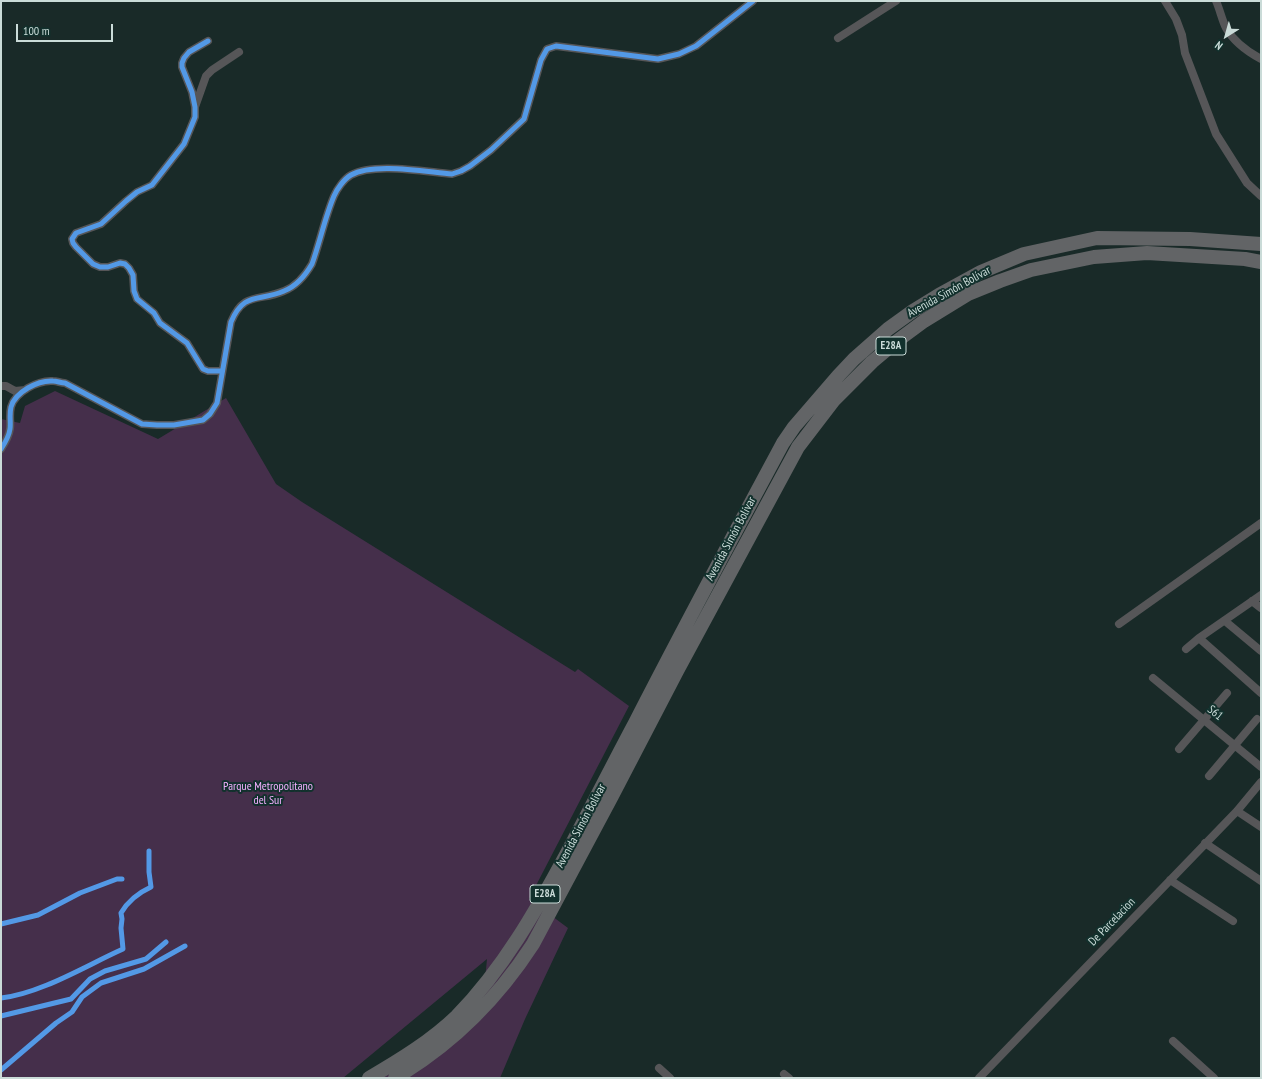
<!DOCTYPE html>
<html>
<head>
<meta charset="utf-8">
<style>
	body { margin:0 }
	#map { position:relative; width:1262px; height:1079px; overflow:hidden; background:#192a28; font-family:"PT Sans Narrow",sans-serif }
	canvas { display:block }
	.frame { position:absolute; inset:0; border:2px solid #cadbd8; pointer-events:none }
	.north { position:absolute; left:1206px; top:16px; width:40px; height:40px; -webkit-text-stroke:3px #12312d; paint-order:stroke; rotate:217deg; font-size:11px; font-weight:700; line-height:16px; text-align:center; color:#cadbd8 }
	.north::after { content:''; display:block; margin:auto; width:14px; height:18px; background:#cadbd8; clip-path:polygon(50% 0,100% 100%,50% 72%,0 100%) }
	.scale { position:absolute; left:16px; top:24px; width:97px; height:18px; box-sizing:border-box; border:2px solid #cadbd8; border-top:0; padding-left:5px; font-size:12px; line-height:14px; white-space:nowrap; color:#cadbd8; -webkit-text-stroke:3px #12312d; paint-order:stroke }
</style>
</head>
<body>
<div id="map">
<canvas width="1262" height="1079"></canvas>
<div class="frame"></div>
<div class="north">N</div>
<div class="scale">100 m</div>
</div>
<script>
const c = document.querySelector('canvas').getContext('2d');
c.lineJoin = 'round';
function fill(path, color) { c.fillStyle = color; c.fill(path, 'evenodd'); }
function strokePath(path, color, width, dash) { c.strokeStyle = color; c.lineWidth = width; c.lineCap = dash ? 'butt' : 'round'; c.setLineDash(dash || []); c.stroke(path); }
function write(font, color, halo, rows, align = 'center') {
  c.font = font + ' "PT Sans Narrow",sans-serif'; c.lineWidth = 4; c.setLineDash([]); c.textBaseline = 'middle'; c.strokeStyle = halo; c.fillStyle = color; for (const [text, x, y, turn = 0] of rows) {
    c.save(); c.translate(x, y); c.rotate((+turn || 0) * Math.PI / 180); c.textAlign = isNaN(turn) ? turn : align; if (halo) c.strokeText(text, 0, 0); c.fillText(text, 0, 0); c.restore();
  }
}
const green = new Path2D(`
	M55 391 158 439 226 398 276 484 302 502 575 672 578 669 629 706 529 899 568 928 525 1019 500 1078H370L442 1037 485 980 487 959 343 1078H1V419L20 423 25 406Z`);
const street = new Path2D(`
	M1165 1 1176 19 1182 35 1185 53 1216 134 1247 183 1261 196
	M1216 1C1220 10 1222 20 1226 28 1234 42 1248 52 1261 59
	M838 38 896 1
	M208 41 189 52 184 58 182 63V67L192 92 195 107V117L184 144 152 185 137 192 126 201 101 224 76 233 72 239 73 243 76 247 93 264 100 267H108L120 263 125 264 129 268 133 275 134 291 137 299 154 313 160 323 187 343 203 369 208 371H222
	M195 107 206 76 212 70 239 52
	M1 386H6L15 391 25 390
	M1 449C5 443 9 436 10 429 11 422 9 415 11 407 15 392 38 380 53 381 57 381 61 383 65 383L142 424 157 425H174L203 420 210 414 217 403 231 322C244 291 259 302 284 291 297 286 305 276 312 264 320 242 325 217 334 196 337 189 344 179 351 175 374 162 426 172 452 174L461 171 470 166 491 150 524 119 541 60 547 49 556 46 658 59 679 54 696 46 753 1
	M1252 601 1261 608
	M1225 621 1261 651
	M1119 624 1261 523
	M1199 638 1261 693
	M1186 649 1199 638 1261 595
	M1153 678 1261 767
	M1179 749 1227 693
	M1209 776 1257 719
	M1237 811 1261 827
	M1205 843 1261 881
	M1170 880 1233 921
	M1173 1041 1214 1078
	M659 1068 670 1078
	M784 1074 789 1078
	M979 1078 1237 811 1261 782`);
const highway = new Path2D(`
	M369 1078C400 1060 431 1041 457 1016 503 969 536 911 567 853 590 810 612 766 635 723 683 629 733 536 783 443L794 427 838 376 854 359 888 329 913 311 939 295 981 272 1024 254 1097 238 1190 239 1261 244
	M395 1078C451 1045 498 998 533 944L612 796 677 671 798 447 834 400 872 362 897 341 924 321 968 294 1000 281 1031 270 1094 257 1147 253 1245 259 1261 262`);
const cycleway = new Path2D(`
	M208 41 189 52 184 58 182 63V67L192 92 195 107V117L184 144 152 185 137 192 126 201 101 224 76 233 72 239 73 243 76 247 93 264 100 267H108L120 263 125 264 129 268 133 275 134 291 137 299 154 313 160 323 187 343 203 369 208 371H222
	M1 449C5 443 9 436 10 429 11 422 9 415 11 407 15 392 38 380 53 381 57 381 61 383 65 383L142 424 157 425H174L203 420 210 414 217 403 231 322C244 291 259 302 284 291 297 286 305 276 312 264 320 242 325 217 334 196 337 189 344 179 351 175 374 162 426 172 452 174L461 171 470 166 491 150 524 119 541 60 547 49 556 46 658 59 679 54 696 46 753 1
	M1 924 38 915 80 893 117 879H122
	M1 998C40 994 87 965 123 949L121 928 122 919 121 913C128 901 138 893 151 887L149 872V851
	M1 1016 71 999 90 979 105 971 146 959 166 942
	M1 1070 56 1023 72 1012 82 997 101 983 144 969 185 946`);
const shields = [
	[891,346,30],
	[545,894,30]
];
const shieldNames = [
	["E28A",891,346],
	["E28A",545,894]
];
const streetNames = [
	["Avenida Simón Bolívar",949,292,-29],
	["Avenida Simón Bolívar",731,539,-62],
	["S61",1215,713,39],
	["Avenida Simón Bolívar",581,826,-62],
	["De Parcelacion",1112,922,-46]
];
const parkNames = [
	["Parque Metropolitano",268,787],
	["del Sur",268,801]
];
fill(green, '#452f4b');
strokePath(street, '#565658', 8);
strokePath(highway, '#626466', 14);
strokePath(cycleway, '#5399e6', 5);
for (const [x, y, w] of shields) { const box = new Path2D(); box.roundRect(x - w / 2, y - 9, w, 18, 3); c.fillStyle = '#12312d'; c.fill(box); strokePath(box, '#cadbd8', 1); }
write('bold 11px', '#cadbd8', null, shieldNames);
write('12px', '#cadbd8', '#12312d', streetNames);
write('12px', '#f4b0ff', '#12312d', parkNames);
</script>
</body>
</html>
